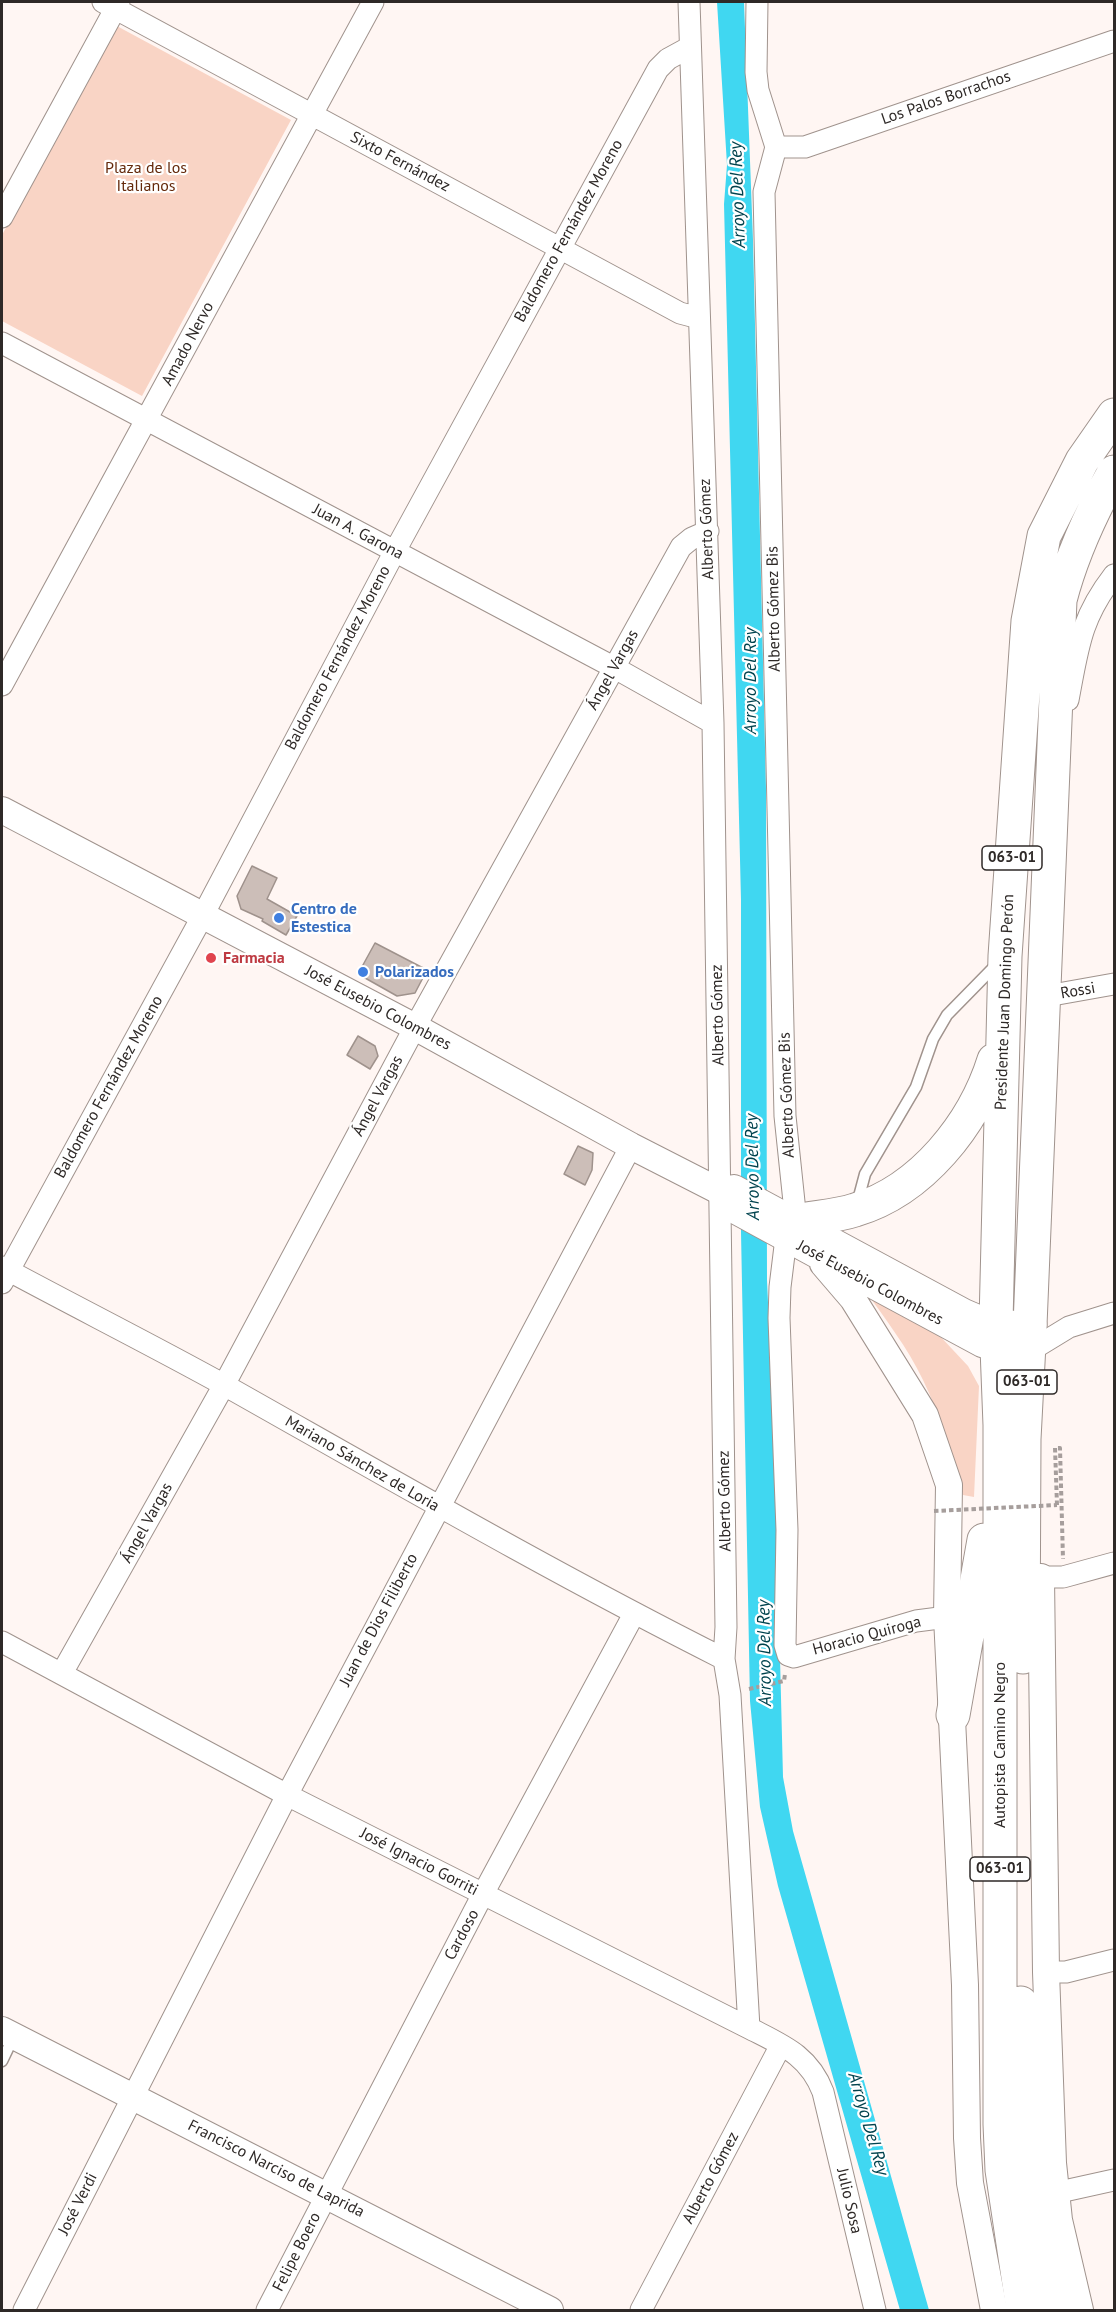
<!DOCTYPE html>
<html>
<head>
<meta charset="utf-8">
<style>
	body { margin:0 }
	#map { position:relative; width:1116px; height:2312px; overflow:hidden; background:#fff6f3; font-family:"PT Sans",sans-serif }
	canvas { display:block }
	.frame { position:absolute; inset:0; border:3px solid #2e2927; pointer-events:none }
</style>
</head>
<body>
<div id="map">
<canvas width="1116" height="2312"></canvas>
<div class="frame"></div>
</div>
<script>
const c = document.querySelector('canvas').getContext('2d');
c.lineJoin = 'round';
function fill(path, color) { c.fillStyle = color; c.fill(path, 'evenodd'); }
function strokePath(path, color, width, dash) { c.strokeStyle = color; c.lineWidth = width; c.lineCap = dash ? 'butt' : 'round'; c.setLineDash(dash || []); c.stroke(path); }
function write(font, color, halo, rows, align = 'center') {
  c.font = font + ' "PT Sans",sans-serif'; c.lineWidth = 4.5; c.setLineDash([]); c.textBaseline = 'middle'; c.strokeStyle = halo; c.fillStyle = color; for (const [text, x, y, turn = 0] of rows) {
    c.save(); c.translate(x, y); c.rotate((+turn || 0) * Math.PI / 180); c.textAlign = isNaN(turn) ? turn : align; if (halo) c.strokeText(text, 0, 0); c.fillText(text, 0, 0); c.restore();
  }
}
const green = new Path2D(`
	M115 25 291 120 142 396 2 321V235Z
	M865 1290 938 1334 968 1366 979 1386 974 1497 963 1495C952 1456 941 1417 923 1380 908 1348 885 1319 865 1290Z`);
const water = new Path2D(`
	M717 2H744L753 240 766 790 767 1280 775 1459 783 1777 793 1831 929 2310H900L778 1886 760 1807 750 1701 741 1232V900L724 204 727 165Z`);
const building = new Path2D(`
	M252 866 277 878 267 899 297 916 286 935 262 921 263 919 241 909 237 896Z
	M375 943 427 970 415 993 397 996 358 974Z
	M358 1036 375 1046 378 1056 370 1069 347 1055Z
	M578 1146 593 1153 592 1170 585 1185 564 1174Z`);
const path = new Path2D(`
	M1057 1505 1055 1448H1060L1063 1559
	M749 1689 784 1681 785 1674`);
const service = new Path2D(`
	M857 1204 865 1174 916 1087 933 1039 947 1015 996 965
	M2 2061 14 2036`);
const minor = new Path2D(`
	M103 2 680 313 699 318
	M689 2 713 723 726 1627 724 1659 730 1695 749 2028
	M757 2 756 72 758 90 776 147 764 192 785 1116 796 1221
	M776 147H805L1114 41
	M2 217 119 2
	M2 343 615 668 713 723
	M2 685 373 2
	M1068 700C1078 648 1080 619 1114 575
	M1041 997 1114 984
	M786 1238 780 1287 779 1318 787 1530 785 1645 788 1655 794 1657 916 1621 947 1617
	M2 1267C76 1307 152 1345 226 1386 391 1479 555 1574 724 1659
	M2 1283 202 917 395 551 658 69 668 59 690 47
	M1028 1352 1069 1327 1114 1313
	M1041 1577H1063L1114 1563
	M2 1642 287 1795 749 2028C782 2045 809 2055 823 2092L875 2310
	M62 1673 224 1385 415 1027 681 547 692 538 708 531
	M1046 1972H1066L1114 1960
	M1055 2193 1114 2180
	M24 2310 287 1795 631 1146
	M267 2310 483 1894 634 1614
	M641 2310 781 2045`);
const tertiary = new Path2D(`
	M2 810 415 1027 631 1146 721 1192 736 1211 815 1254 982 1344 1013 1353
	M721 1192 734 1188 964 1312 978 1318 1014 1324
	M823 1264 853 1299 925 1415 949 1485 947 1617 965 1985 967 2138 970 2183 994 2310
	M1041 1577 1046 1972 1053 2163 1059 2220 1080 2310
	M2 2030 550 2310`);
const primary = new Path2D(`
	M796 1221C816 1217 837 1216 855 1210 922 1190 974 1124 994 1060
	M996 1322 1005 956 1028 621 1044 536 1082 461 1114 415
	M1030 1325 1060 600C1072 554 1091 513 1114 472`);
const motorway = new Path2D(`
	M996 1322 1000 1425V2124L1002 2170 1023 2310
	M1023 1657 1024 1439 1030 1325
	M953 1715 984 1540
	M1021 2003 1033 2200 1055 2310`);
const pathBridge = new Path2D(`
	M934 1511 1057 1505`);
const markers = [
	[279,918,6,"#3f7fe0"],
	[211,958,6,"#e0444e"],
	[363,972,6,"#3f7fe0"]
];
const shields = [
	[1012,858,60],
	[1027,1382,60],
	[1000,1869,60]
];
const shieldNames = [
	["063-01",1012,858],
	["063-01",1027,1382],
	["063-01",1000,1869]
];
const streetNames = [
	["Los Palos Borrachos",946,98,-19],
	["Sixto Fernández",400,162,28],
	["Baldomero Fernández Moreno",569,231,-61],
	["Amado Nervo",188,344,-62],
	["Alberto Gómez",707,529,-92],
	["Juan A. Garona",358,532,28],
	["Alberto Gómez Bis",774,609,-91],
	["Baldomero Fernández Moreno",338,658,-62],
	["Ángel Vargas",613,670,-61],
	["Rossi",1078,991,-10],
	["Presidente Juan Domingo Perón",1005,1002,-88],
	["José Eusebio Colombres",378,1008,28],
	["Alberto Gómez",718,1015,-91],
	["Baldomero Fernández Moreno",109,1087,-61],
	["Alberto Gómez Bis",787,1095,-92],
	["Ángel Vargas",378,1096,-62],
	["José Eusebio Colombres",870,1283,28],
	["Mariano Sánchez de Loria",362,1464,30],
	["Alberto Gómez",725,1501,-91],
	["Ángel Vargas",147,1523,-61],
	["Juan de Dios Filiberto",379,1620,-62],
	["Horacio Quiroga",867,1636,-15],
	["Autopista Camino Negro",1000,1745,-90],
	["José Ignacio Gorriti",419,1862,27],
	["Cardoso",462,1935,-62],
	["Francisco Narciso de Laprida",276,2169,27],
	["Alberto Gómez",711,2178,-62],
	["Julio Sosa",849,2201,77],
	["José Verdi",78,2204,-63],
	["Felipe Boero",297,2252,-63]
];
const parkNames = [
	["Plaza de los",146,168],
	["Italianos",146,186]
];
const shopNames = [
	["Centro de",291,909],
	["Estestica",291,927],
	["Polarizados",375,972]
];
const healthNames = [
	["Farmacia",223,958]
];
const waterNames = [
	["Arroyo Del Rey",738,195,-92],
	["Arroyo Del Rey",751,681,-90],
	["Arroyo Del Rey",753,1167,-91],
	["Arroyo Del Rey",765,1653,-91],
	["Arroyo Del Rey",868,2124,74]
];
fill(green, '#f9d4c5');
fill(water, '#40d7f1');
fill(building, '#ccbeb8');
strokePath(building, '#9f928c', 1.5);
strokePath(service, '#a0938d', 13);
strokePath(minor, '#a0938d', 23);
strokePath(tertiary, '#a0938d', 28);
strokePath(primary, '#a0938d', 35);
strokePath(motorway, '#a0938d', 35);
strokePath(path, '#a69e9c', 4, [4.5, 3]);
strokePath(service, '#fff', 10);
strokePath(minor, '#fff', 21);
strokePath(tertiary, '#fff', 26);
strokePath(primary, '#fff', 33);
strokePath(motorway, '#fff', 33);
strokePath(pathBridge, '#a69e9c', 4, [4.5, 3]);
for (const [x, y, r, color] of markers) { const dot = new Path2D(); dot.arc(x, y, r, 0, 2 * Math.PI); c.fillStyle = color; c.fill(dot); strokePath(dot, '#fff', 2); }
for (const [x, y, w] of shields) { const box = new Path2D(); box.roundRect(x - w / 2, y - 12, w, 24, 4.5); c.fillStyle = '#fff'; c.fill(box); strokePath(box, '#2e2927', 1.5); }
write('bold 15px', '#2e2927', null, shieldNames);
write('16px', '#2e2927', '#fff', streetNames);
write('16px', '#64290b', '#fff', parkNames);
write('bold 16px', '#366cbe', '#fff', shopNames, 'left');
write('bold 16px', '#be3a42', '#fff', healthNames, 'left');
write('italic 18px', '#00434e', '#fff', waterNames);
</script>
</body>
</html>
